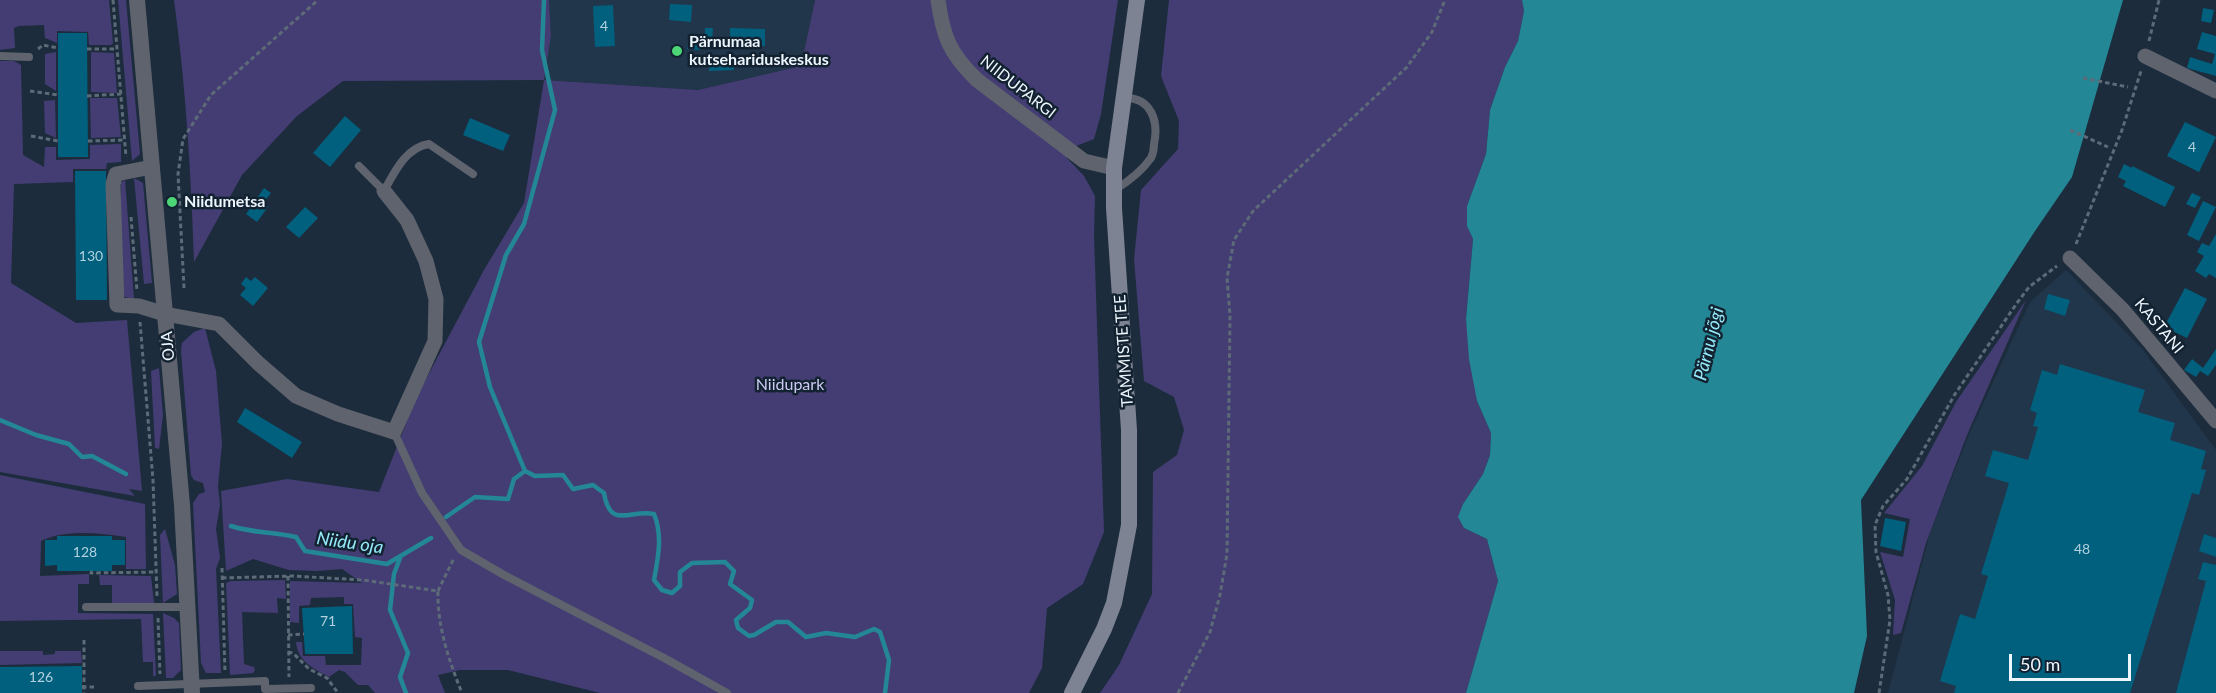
<!DOCTYPE html>
<html>
<head>
<meta charset="utf-8">
<style>
	body { margin:0 }
	#map { position:relative; width:2216px; height:693px; overflow:hidden; background:#1c2c3c; font-family:Lato,sans-serif }
	canvas { display:block }
	.scale { position:absolute; left:2009px; top:654px; width:122px; height:27px; box-sizing:border-box; border:3px solid #edf5fd; border-top:0; padding-left:8px; font-size:18px; line-height:21px; white-space:nowrap; color:#edf5fd; -webkit-text-stroke:4px #132231; paint-order:stroke }
</style>
</head>
<body>
<div id="map">
<canvas width="2216" height="693"></canvas>
<div class="scale">50 m</div>
</div>
<script>
const c = document.querySelector('canvas').getContext('2d');
c.lineJoin = 'round';
function fill(path, color) { c.fillStyle = color; c.fill(path, 'evenodd'); }
function strokePath(path, color, width, dash) { c.strokeStyle = color; c.lineWidth = width; c.lineCap = dash ? 'butt' : 'round'; c.setLineDash(dash || []); c.stroke(path); }
function write(font, color, halo, rows, align = 'center') {
  c.font = font + ' Lato,sans-serif'; c.lineWidth = 5; c.setLineDash([]); c.textBaseline = 'middle'; c.strokeStyle = halo; c.fillStyle = color; for (const [text, x, y, turn = 0] of rows) {
    c.save(); c.translate(x, y); c.rotate((+turn || 0) * Math.PI / 180); c.textAlign = isNaN(turn) ? turn : align; if (halo) c.strokeText(text, 0, 0); c.fillText(text, 0, 0); c.restore();
  }
}
const built = new Path2D(`
	M549 0H815L801 66 698 90 544 80 551 36Z
	M2066 270 2143 350 2216 450V693H1888L1930 533 1970 432 2030 302Z`);
const green = new Path2D(`
	M0 0H109L113 43 111 45H89L88 32 57 31V43L45 38 44 25 19 26 14 28 15 48 0 50Z
	M118 0H126L140 154 132 161Z
	M174 0H549L551 36 544 80 698 90 801 66 815 0H1118L1101 114 1094 139 1076 146 1067 158 1084 176 1095 196 1094 236 1104 532 1083 584 1047 608 1042 668 1029 693H600L508 670H460L438 675 445 693H375L368 685H358L345 672 339 670 329 677C313 668 298 662 296 642H302L303 656H325L326 665H361L362 638 355 637 353 604H344V597L311 598 310 605 299 606V623L290 622V581L362 583 342 569 317 571 289 570 253 559 226 571 221 491 287 479 379 492 417 396 484 270 524 203 544 80 343 81 297 116 242 175 194 262C191 174 186 87 174 0Z
	M1169 0H1522L1524 11 1518 41 1505 67 1490 110 1486 154 1467 206V225L1473 239 1466 319 1477 401 1491 433 1490 455 1483 474 1463 504 1464 528 1487 539 1498 581 1466 693H1100L1119 665 1152 594 1153 472 1177 455 1184 430 1174 397 1144 381 1134 259 1141 190 1178 149 1179 121 1161 76Z
	M56 52V91L45 84V54Z
	M91 52 114 53 117 93 91 92Z
	M0 61H14L21 65 23 155 44 167 45 147H56V160L90 159V145L121 144V162L107 163 106 169H73V182L14 184 11 283 76 323 127 320 142 491 129 489 135 496 0 472Z
	M90 98H117L121 137 91 138Z
	M55 100 56 138 45 133 44 101Z
	M134 178 143 183 152 283 144 284Z
	M125 179 134 299 125 297 121 290V183Z
	M2026 300 1967 435 1926 543 1901 633 1893 635 1895 600 1880 552 1903 557 1910 519 1884 513 1922 466 1956 402Z
	M205 328 216 371 222 444 218 486 220 505 216 529 220 558 216 569 221 673H206L201 663 193 503 199 494 205 492 203 483 194 480 191 475 181 351 182 343 194 332Z
	M159 368 163 415 159 449 155 448 151 371Z
	M0 475 145 504 146 569H126V537C99 533 65 529 41 541L40 576 89 574V584H78V613L153 614 156 676H153V662H143L141 619 0 621Z
	M165 529 175 565 177 594 163 603 160 535Z
	M99 575 151 576 154 603 112 604V585H100Z
	M285 580 286 599 277 598 278 613 242 612 244 664 254 667 255 670 253 673 230 675 226 583 231 581Z
	M163 613 174 618 179 623 181 670 173 678H166Z
	M43 651V655L55 654V651H81L82 663 0 665V651Z`);
const water = new Path2D(`
	M1522 0H2123L2072 177 2035 231 1861 500 1867 636 1854 693H1466L1498 581 1487 539 1464 528 1458 517 1463 504 1483 474 1490 455 1491 433 1477 401 1469 359 1466 319 1473 239 1467 226V206L1486 154 1490 110 1505 67 1518 41 1524 11Z`);
const stream = new Path2D(`
	M0 420 36 435 69 444 82 457 92 456 126 474
	M525 471 490 387 479 342 506 255 524 224 555 110 542 50 544 0
	M446 517 475 497 508 499 514 479 525 471 535 476 563 475 573 489 593 485 604 493C610 530 630 509 654 514 663 536 658 558 654 580L662 590 672 593 680 586V572L692 563 725 562 734 571 730 584 752 600 750 608 736 620 738 628 749 636 754 635 776 622H788L806 637 826 633 855 637 874 629 880 632 889 660 885 693
	M231 526C252 533 275 532 296 537L305 551 387 564 431 538
	M400 558 394 574 390 610 408 653 400 677 406 693`);
const building = new Path2D(`
	M670 4 692 5 691 22 669 20Z
	M613 5 615 46 595 47 593 6Z
	M2203 8 2214 10 2211 23 2201 21Z
	M705 28H713L712 43H704Z
	M730 28 765 29V46L730 45Z
	M2202 32 2216 36V76L2187 68 2190 57 2212 64 2215 54 2197 49Z
	M58 33H87L88 157H58Z
	M688 42 701 43 700 50 687 49Z
	M734 59V70L709 71V60Z
	M345 116 361 130 330 167 313 153Z
	M470 118 510 135 503 151 463 135Z
	M2185 122 2216 137 2199 172 2167 156Z
	M2124 164 2132 168V166L2175 187 2165 207 2123 186 2126 181 2118 177Z
	M75 171H106L107 300H76Z
	M264 188 271 193 263 203 268 207 257 222 246 214Z
	M2192 193 2201 197 2195 208 2186 204Z
	M2203 201 2216 207 2199 241 2187 235Z
	M305 207 318 218 299 238 286 227Z
	M2216 234V278L2209 274 2206 278 2195 271 2204 256 2197 252 2202 243 2209 246Z
	M246 277 251 281 255 277 268 288 253 306 240 295 246 288 241 284Z
	M2185 288 2207 299 2187 338 2164 327Z
	M2048 294 2070 300 2065 316 2044 309Z
	M2216 349V365L2208 376 2200 371 2196 377 2184 370 2192 359 2203 368Z
	M2060 364 2145 390 2138 412 2175 423 2170 440 2206 451 2201 469 2206 470 2199 495 2192 493 2130 693H1954L1956 686 1940 681 1960 614 1975 619 1988 576 1981 574 2009 483 1985 476 1993 450 2028 460 2038 427 2033 426 2037 413 2030 410 2042 370 2057 375Z
	M245 408 302 442 292 458 237 422Z
	M1885 518 1906 522 1901 551 1880 546Z
	M2204 534 2216 538V557L2199 551Z
	M57 536H112V540H125V565H112V571H57V565L45 566V540H57Z
	M2203 562 2216 565V693H2176L2206 581 2198 579Z
	M352 606 353 654H305L302 608Z
	M82 666V693H0V667Z`);
const path = new Path2D(`
	M113 0 126 157
	M2149 41 2159 0
	M38 49 43 45 58 48
	M87 49H117
	M2083 78 2128 87
	M30 91 58 95
	M87 96 121 94
	M2070 130 2108 147
	M31 136 58 141
	M88 141 125 140
	M131 217 137 291
	M2076 244 2122 130 2141 71
	M184 288 178 174 183 139 211 95 318 0
	M140 322 153 480 157 596
	M222 568 225 673
	M92 571 91 573 156 572
	M288 576 289 677
	M222 578 292 576 363 580 438 591C437 626 449 661 462 693
	M438 591 454 558
	M158 618 160 674
	M288 635 304 634
	M84 640V693
	M288 652 293 653 309 669 327 678 338 693
	M82 687H95
	M1178 693 1210 632 1220 595 1227 554 1230 315 1227 278 1234 240 1253 211 1407 67 1432 32 1445 0
	M1879 693 1890 620 1888 595 1876 552 1875 525 1883 506 1907 479 1955 394 2017 303 2029 287 2057 266`);
const service = new Path2D(`
	M0 56 29 57
	M359 166 384 191C394 173 406 147 429 144L473 174
	M1116 189C1129 181 1141 172 1151 158 1153 154 1154 149 1154 144 1159 121 1151 97 1124 98
	M394 432 422 493 461 550 504 575 666 659 727 693
	M86 607H187
	M138 686 265 681V689L311 688`);
const minor = new Path2D(`
	M938 0C943 37 950 54 977 80L1084 161 1114 168
	M2145 56 2216 91
	M152 167 116 174 113 184 117 305 139 306 165 314 219 324 258 363 296 396 338 414 394 432 435 341 436 299 426 261 407 220 384 191
	M2070 258 2123 310 2216 421`);
const tertiary = new Path2D(`
	M137 0 182 505 192 693`);
const secondary = new Path2D(`
	M1072 693 1104 629 1114 603 1129 525V430L1114 208V168L1137 0`);
const markers = [
	[677,51,6,"#4cd676"],
	[172,202,6,"#4cd676"]
];
const numberNames = [
	["4",604,26],
	["4",2192,147],
	["130",91,256],
	["48",2082,549],
	["128",85,552],
	["71",328,621],
	["126",41,677]
];
const poiNames = [
	["Pärnumaa",689,42],
	["kutsehariduskeskus",689,60],
	["Niidumetsa",184,202]
];
const streetNames = [
	["NIIDUPARGI",1018,87,38],
	["KASTANI",2159,326,50],
	["OJA",168,346,-94],
	["TAMMISTE TEE",1124,351,-94]
];
const parkNames = [
	["Niidupark",790,385]
];
const waterNames = [
	["Pärnu jõgi",1709,344,-76],
	["Niidu oja",350,543,8]
];
fill(built, '#21364b');
fill(green, '#443d73');
fill(water, '#248795');
strokePath(stream, '#248795', 4.5);
fill(building, '#01607e');
strokePath(path, '#5d6a78', 3, [4.5, 3]);
strokePath(service, '#5f636d', 8);
strokePath(minor, '#5f636d', 15);
strokePath(tertiary, '#5f636d', 16);
strokePath(secondary, '#7d8392', 16);
for (const [x, y, r, color] of markers) { const dot = new Path2D(); dot.arc(x, y, r, 0, 2 * Math.PI); c.fillStyle = color; c.fill(dot); strokePath(dot, '#132231', 2); }
write('14px', '#b2d0dd', null, numberNames);
write('bold 16px', '#edf5fd', '#132231', poiNames, 'left');
write('16px', '#edf5fd', '#132231', streetNames);
write('16px', '#cccaf3', '#132231', parkNames);
write('italic 18px', '#94eaf8', '#132231', waterNames);
</script>
</body>
</html>
